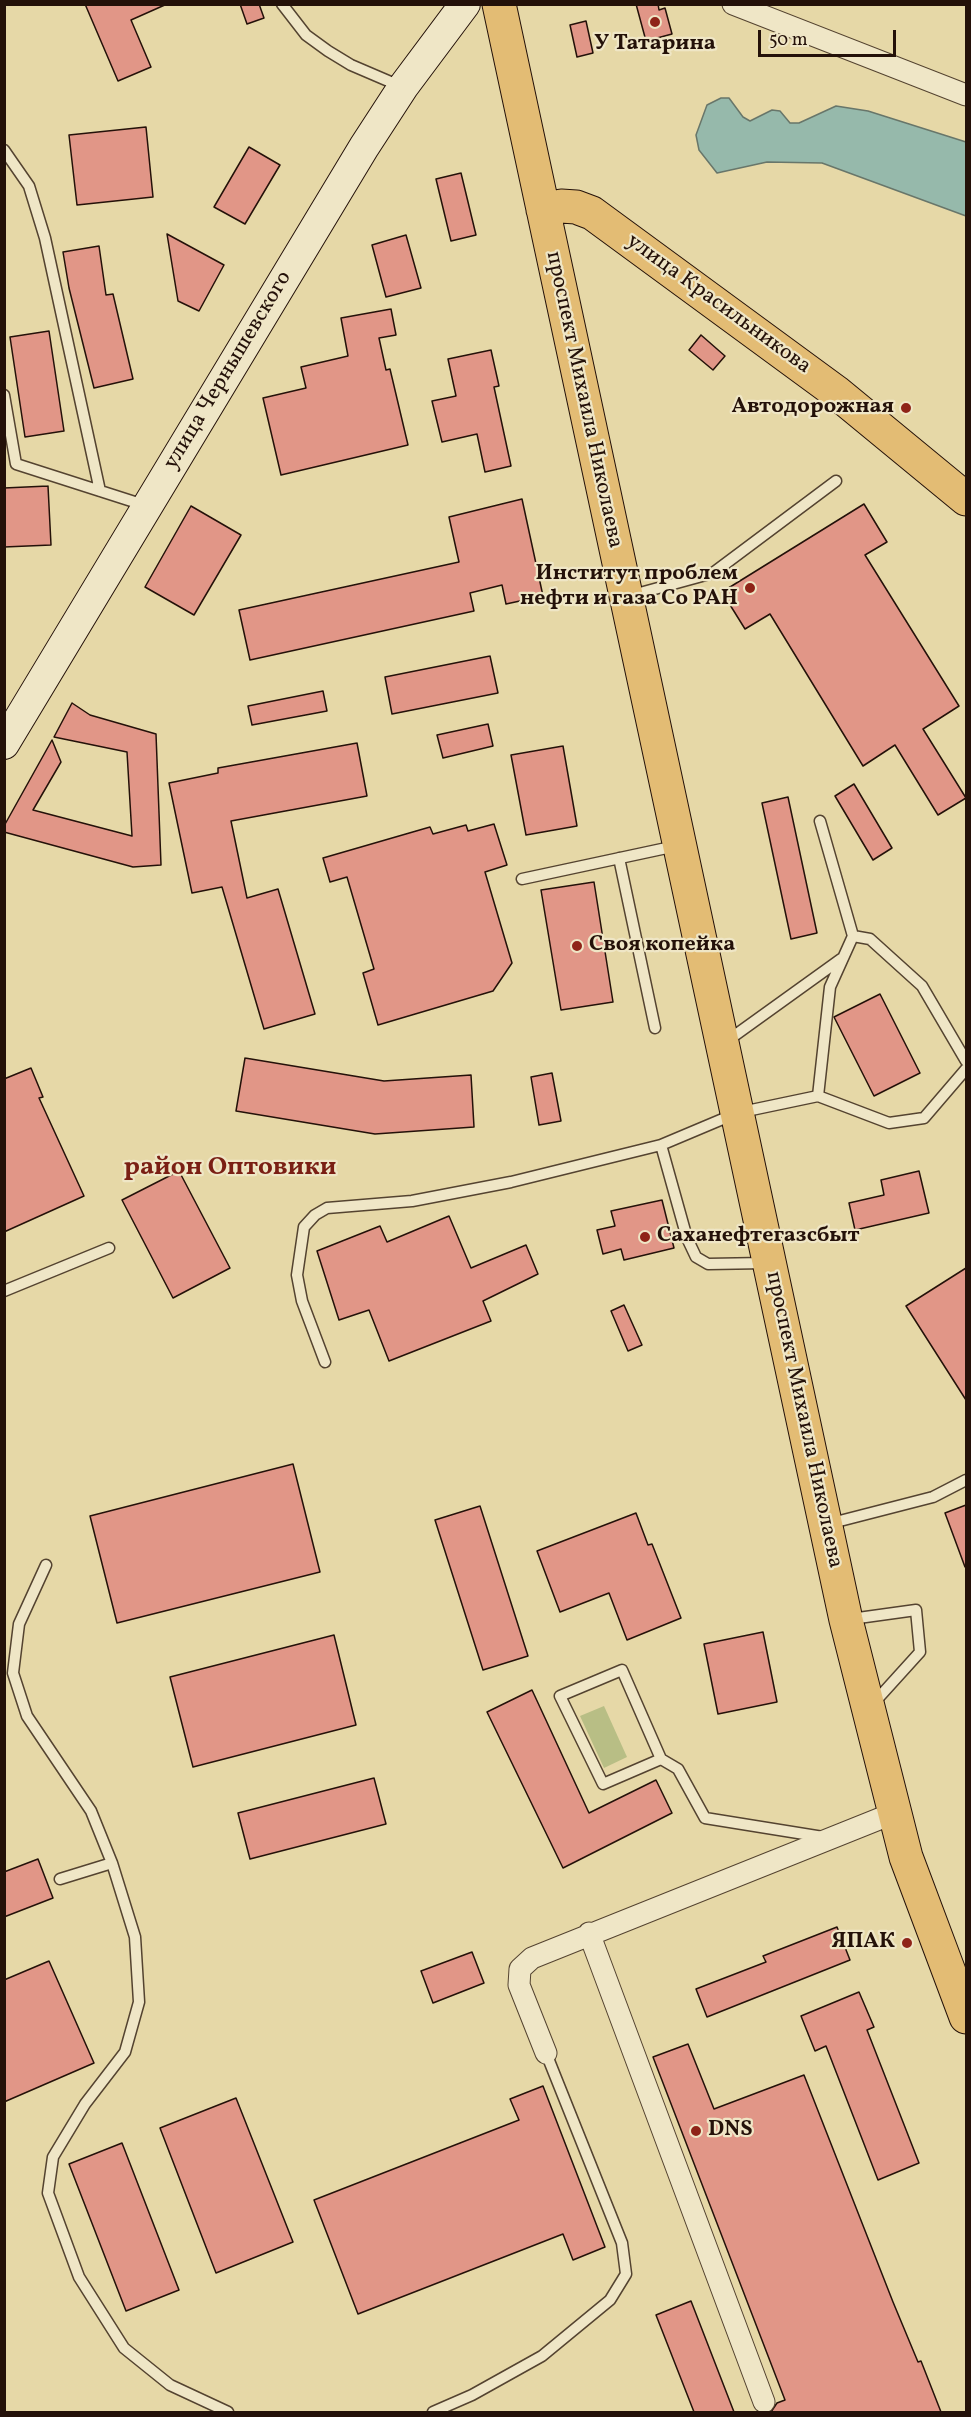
<!DOCTYPE html>
<meta charset="utf-8">
<style>
body{margin:0}
#map{position:relative;width:971px;height:2417px;overflow:hidden;background:#e6d8a7;font-family:Vollkorn,serif}
canvas{display:block}
.frame{position:absolute;inset:0;border:6px solid #241109;pointer-events:none}
.scale{position:absolute;left:758px;top:30px;width:138px;height:27px;box-sizing:border-box;border:3px solid #241109;border-top:0;padding-left:8px;font-size:18px;line-height:21px;white-space:nowrap;color:#241109;-webkit-text-stroke:4px #efe6c6;paint-order:stroke}
</style>
<div id="map">
<canvas width="971" height="2417"></canvas>
<div class="frame"></div>
<div class="scale">50 m</div>
</div>
<script>
const g = document.querySelector('canvas').getContext('2d');
g.lineJoin = 'round';
function fillPath(path, color) { g.fillStyle = color; g.fill(path, 'evenodd'); }
const shape = rows => new Path2D(rows.map(r => 'M' + r).join(''));
function stroke(path, color, width, dash) { g.strokeStyle = color; g.lineWidth = width; g.lineCap = dash ? 'butt' : 'round'; g.setLineDash(dash || []); g.stroke(path); }
function write(font, color, halo, rows, align = 'center') {
  g.font = font + ' Vollkorn,serif'; g.lineWidth = 4.5; g.setLineDash([]); g.textBaseline = 'middle'; g.strokeStyle = halo; g.fillStyle = color; for (const [text, x, y, turn = 0] of rows) {
    g.save(); g.translate(x, y); g.rotate((+turn || 0) * Math.PI / 180); g.textAlign = isNaN(turn) ? turn : align; if (halo) g.strokeText(text, 0, 0); g.fillText(text, 0, 0); g.restore();
  }
}
fillPath(shape([
 [604,1706,627,1757,604,1768,580,1716]
]), '#b8be85');
const water = shape([
 [721,98,729,98,743,117,750,121,772,110,780,111,790,123,799,123,836,106,868,111,966,142,966,216,822,163,767,162,717,173,699,150,696,135,707,105,721,98]
]);
fillPath(water, '#96b9ab');
stroke(water, '#68766a', 1.5);
const building = shape([
 [85,4,167,4,131,20,151,67,118,81,85,4],
 [240,4,259,4,264,18,247,24,240,4],
 [636,4,658,4,659,10,665,8,672,34,646,41,636,4],
 [586,21,593,53,577,57,570,25,586,21],
 [146,127,153,197,77,205,69,135,146,127],
 [249,147,280,165,245,224,214,207,249,147],
 [461,173,476,235,451,241,436,179,461,173],
 [167,234,224,265,199,311,178,301,167,234],
 [406,235,421,288,386,297,372,245,406,235],
 [99,246,106,295,113,294,133,379,94,388,69,288,63,252,99,246],
 [391,309,396,335,379,338,386,370,390,369,408,445,281,475,263,398,306,388,301,367,348,356,341,318,391,309],
 [49,331,64,431,25,437,10,337,49,331],
 [701,335,725,356,713,370,689,350,701,335],
 [491,350,499,386,494,387,511,466,485,472,477,434,442,442,432,401,456,396,448,359,491,350],
 [48,486,51,545,4,547,4,488,48,486],
 [522,499,543,596,506,604,502,585,470,593,474,611,250,660,239,610,459,562,449,517,522,499],
 [864,504,887,542,865,555,959,706,923,729,966,798,938,815,895,745,863,766,770,614,745,629,722,592,864,504],
 [191,506,241,535,194,615,145,587,191,506],
 [490,656,498,693,392,714,385,677,490,656],
 [323,691,327,711,252,725,248,706,323,691],
 [72,703,90,715,156,734,161,865,133,867,4,832,4,826,52,740,61,762,33,810,132,836,127,752,54,737,72,703],
 [488,724,493,746,443,758,437,735,488,724],
 [357,743,367,796,231,821,247,898,278,889,315,1014,264,1029,222,887,192,893,169,783,218,773,218,768,357,743],
 [563,746,577,826,526,835,511,755,563,746],
 [854,784,892,848,873,860,835,796,854,784],
 [788,797,817,933,791,939,762,803,788,797],
 [494,824,507,865,485,872,512,963,493,991,378,1025,363,973,374,969,347,877,330,882,323,858,430,827,433,834,466,825,468,831,494,824],
 [594,882,613,1002,561,1010,541,890,594,882],
 [880,994,920,1073,874,1096,834,1017,880,994],
 [245,1058,384,1081,471,1075,474,1127,375,1134,236,1111,245,1058],
 [31,1068,43,1097,39,1098,84,1196,4,1232,4,1079,31,1068],
 [552,1073,561,1121,539,1125,531,1077,552,1073],
 [179,1171,230,1268,173,1298,122,1200,179,1171],
 [919,1171,929,1213,855,1230,849,1203,884,1195,881,1180,919,1171],
 [662,1200,674,1248,624,1260,621,1249,603,1254,597,1230,615,1226,611,1211,662,1200],
 [449,1216,471,1268,526,1245,538,1274,483,1301,491,1321,389,1361,369,1310,339,1320,317,1251,380,1226,387,1242,449,1216],
 [966,1268,966,1400,906,1306,966,1268],
 [624,1305,642,1345,628,1351,611,1311,624,1305],
 [293,1464,320,1572,117,1623,90,1516,293,1464],
 [966,1505,966,1567,965,1567,945,1513,966,1505],
 [480,1506,528,1656,483,1670,435,1520,480,1506],
 [636,1513,648,1545,652,1544,681,1618,627,1640,609,1593,560,1612,537,1551,636,1513],
 [763,1632,777,1702,718,1714,704,1644,763,1632],
 [334,1635,356,1725,193,1767,170,1677,334,1635],
 [532,1690,589,1813,656,1780,672,1813,563,1868,487,1712,532,1690],
 [374,1778,386,1824,250,1859,238,1813,374,1778],
 [38,1859,53,1898,4,1917,4,1872,38,1859],
 [837,1927,850,1960,707,2017,696,1989,766,1962,763,1956,837,1927],
 [472,1952,484,1983,433,2003,421,1971,472,1952],
 [49,1961,94,2063,4,2102,4,1980,49,1961],
 [859,1992,874,2027,867,2030,919,2163,878,2180,826,2046,815,2051,801,2016,859,1992],
 [688,2044,714,2109,804,2075,893,2302,918,2362,921,2361,941,2412,771,2412,777,2403,785,2400,653,2057,688,2044],
 [543,2086,605,2247,573,2260,563,2234,358,2314,314,2200,519,2120,510,2099,543,2086],
 [236,2098,293,2242,216,2273,160,2128,236,2098],
 [122,2143,179,2290,126,2311,69,2164,122,2143],
 [691,2301,734,2412,694,2412,656,2315,691,2301]
]);
fillPath(building, '#e19687');
stroke(building, '#241109', 1.5);
const service = shape([
 [282,4,306,35,328,51,351,65,400,86],
 [4,150,29,186,45,238,100,491],
 [4,395,16,464,144,505],
 [629,596,713,573,836,481],
 [820,821,853,936],
 [619,858,655,1028],
 [522,879,676,846],
 [727,1041,841,959],
 [818,1096,830,987,853,936,870,939,922,986,966,1061],
 [765,1263,708,1264,696,1257,687,1238,661,1145,737,1113,818,1096,889,1123,924,1118,966,1069],
 [4,1291,109,1248],
 [325,1362,302,1301,297,1275,304,1227,315,1215,327,1208,412,1201,511,1182,661,1145],
 [828,1524,933,1497,966,1480],
 [46,1565,19,1624,13,1673,27,1716,91,1811,112,1863,135,1937,139,2002,125,2052,85,2104,53,2157,48,2193,79,2277,124,2348,170,2385,228,2412],
 [851,1619,916,1610,920,1652,872,1705],
 [661,1759,622,1670,560,1696,603,1784,661,1759,678,1769,705,1818,823,1837],
 [60,1879,112,1863],
 [433,2412,472,2395,542,2356,610,2300,626,2274,622,2243,546,2053]
]);
const minor = shape([
 [733,4,966,95],
 [589,1933,764,2402],
 [546,2053,519,1985,520,1969,532,1958,894,1813]
]);
const secondary = shape([
 [4,744,364,147,403,87,465,4]
]);
const primary = shape([
 [499,4,846,1620,906,1857,966,2017],
 [543,210,561,206,576,207,592,213,836,392,966,499]
]);
stroke(service, '#544330', 13);
stroke(minor, '#544330', 23);
stroke(secondary, '#241109', 32);
stroke(primary, '#241109', 35);
stroke(service, '#efe6c6', 10);
stroke(minor, '#efe6c6', 21);
stroke(secondary, '#efe6c6', 30);
stroke(primary, '#e3bc74', 33);
for (const [x, y, r, color] of [
 [655,22,6,"#8f2418"],
 [906,408,6,"#8f2418"],
 [750,588,6,"#8f2418"],
 [577,946,6,"#8f2418"],
 [645,1237,6,"#8f2418"],
 [907,1943,6,"#8f2418"],
 [696,2131,6,"#8f2418"]
]) { const dot = new Path2D(); dot.arc(x, y, r, 0, 2 * Math.PI); g.fillStyle = color; g.fill(dot); stroke(dot, '#efe6c6', 2); }
write('bold 22px', '#241109', '#efe6c6', [
 ["У Татарина",655,45,"center"],
 ["Автодорожная",894,408],
 ["Институт проблем",738,575],
 ["нефти и газа Со РАН",738,600],
 ["Своя копейка",589,946,"left"],
 ["Саханефтегазсбыт",657,1237,"left"],
 ["ЯПАК",895,1943],
 ["DNS",708,2131,"left"]
], 'right');
write('22px', '#241109', '#efe6c6', [
 ["улица Красильникова",718,305,36],
 ["улица Чернышевского",229,371,-59],
 ["проспект Михаила Николаева",583,400,78],
 ["проспект Михаила Николаева",803,1420,78]
]);
write('bold 26px', '#7a1f14', '#efe6c6', [
 ["район Оптовики",230,1169]
]);
</script>
